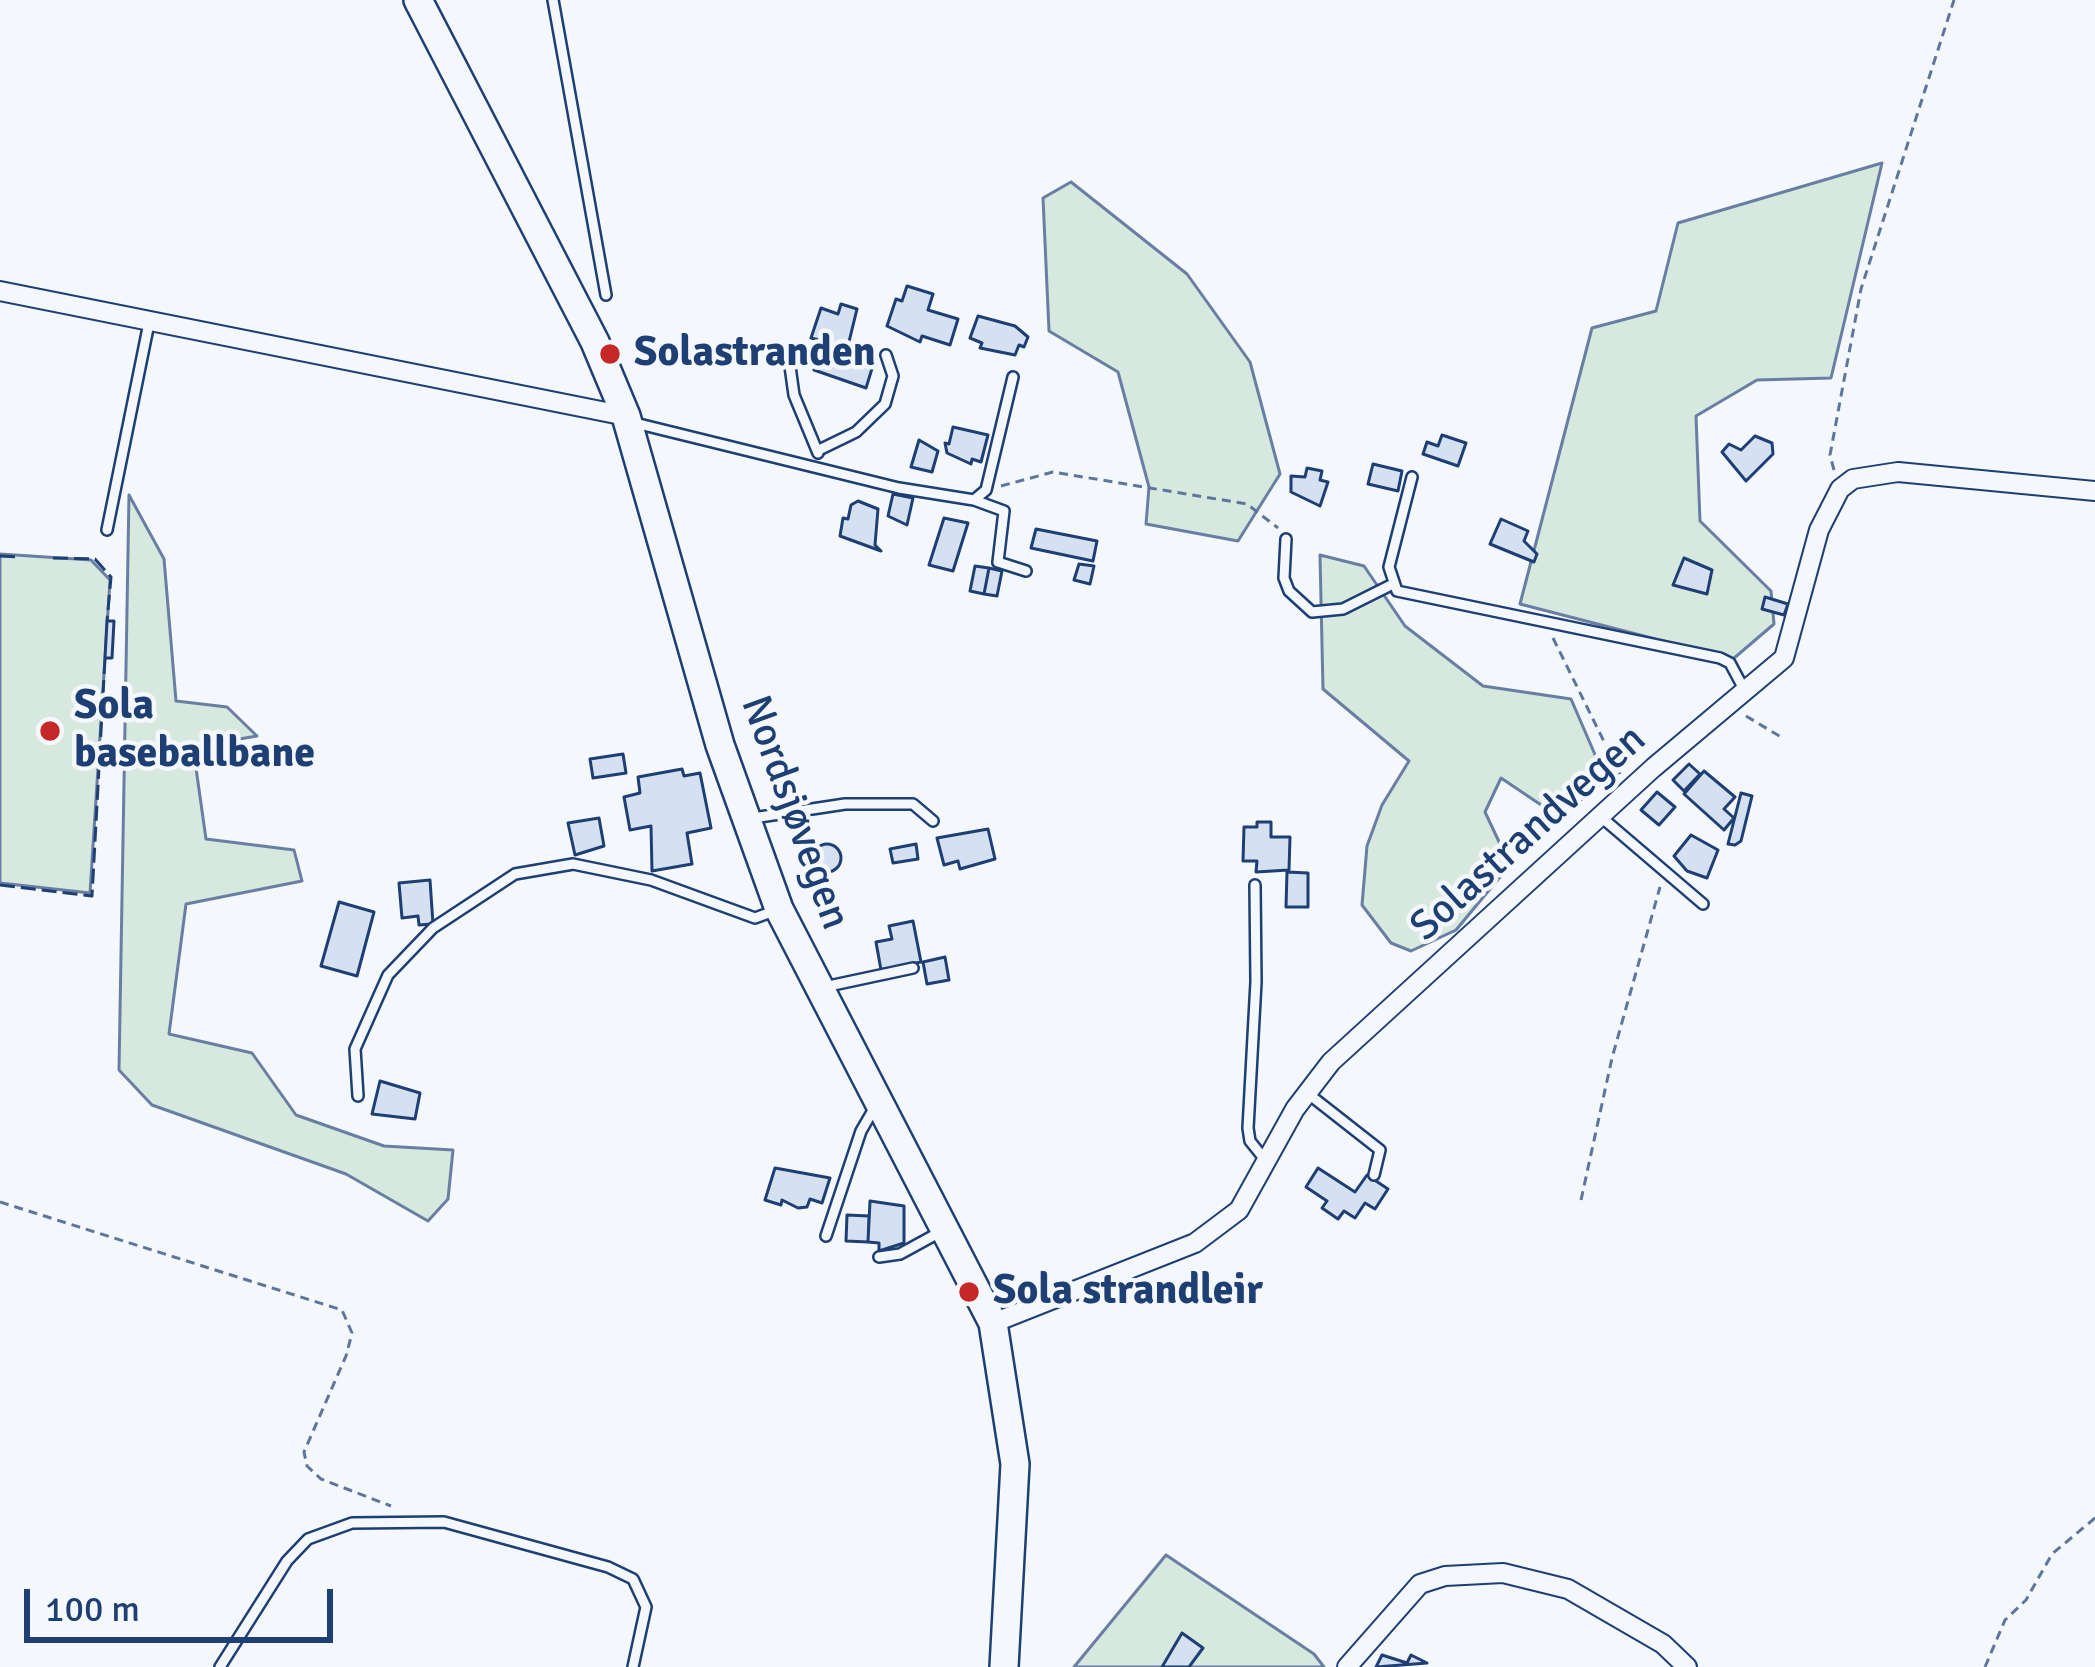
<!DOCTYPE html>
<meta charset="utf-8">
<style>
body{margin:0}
#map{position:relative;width:2095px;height:1667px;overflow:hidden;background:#f4f7fb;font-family:Signika,sans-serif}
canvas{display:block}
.scale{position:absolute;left:24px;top:1589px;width:309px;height:54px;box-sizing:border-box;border:6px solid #1d3f73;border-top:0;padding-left:15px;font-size:36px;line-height:42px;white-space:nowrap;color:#1d3f73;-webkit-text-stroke:9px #f4f7fb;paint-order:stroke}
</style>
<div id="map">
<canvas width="2095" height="1667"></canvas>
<div class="scale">100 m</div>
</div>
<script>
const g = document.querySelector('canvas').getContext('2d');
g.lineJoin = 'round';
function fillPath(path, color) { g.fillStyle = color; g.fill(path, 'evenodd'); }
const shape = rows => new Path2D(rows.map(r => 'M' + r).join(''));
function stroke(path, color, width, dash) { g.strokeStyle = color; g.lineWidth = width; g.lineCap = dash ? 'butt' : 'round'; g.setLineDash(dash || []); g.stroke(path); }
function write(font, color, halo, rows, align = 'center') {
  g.font = font + ' Signika,sans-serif'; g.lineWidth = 9; g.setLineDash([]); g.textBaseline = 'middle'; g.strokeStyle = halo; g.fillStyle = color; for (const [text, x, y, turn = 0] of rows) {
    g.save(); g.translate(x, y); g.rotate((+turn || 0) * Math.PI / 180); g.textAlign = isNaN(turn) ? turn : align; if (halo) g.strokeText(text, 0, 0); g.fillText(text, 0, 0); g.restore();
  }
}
const green = shape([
 [1882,163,1831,378,1757,380,1696,416,1700,521,1771,591,1774,624,1733,659,1520,604,1592,328,1656,311,1678,223,1882,163],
 [1071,182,1187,274,1250,362,1280,474,1238,541,1146,524,1149,487,1118,372,1049,331,1043,198,1071,182],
 [129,495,164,559,176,701,227,707,257,736,193,747,206,839,294,850,302,881,186,904,169,1034,252,1053,296,1115,384,1146,453,1150,448,1199,428,1221,346,1174,152,1105,119,1070,129,495],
 [0,554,91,560,110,580,90,893,0,883,0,554],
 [1320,555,1364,566,1405,626,1483,686,1571,699,1606,780,1559,817,1501,778,1485,812,1510,865,1456,930,1411,951,1391,943,1362,905,1367,846,1382,805,1409,761,1323,689,1320,555],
 [1166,1555,1314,1654,1324,1667,1074,1667,1166,1555]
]);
fillPath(green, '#d7e8df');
stroke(green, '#687fa3', 3);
const building = shape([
 [907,286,933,294,928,310,958,319,950,345,922,336,920,342,887,326,896,299,902,301,907,286],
 [841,304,857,309,846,354,874,362,866,388,814,370,823,341,811,338,821,308,838,314,841,304],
 [978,316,1015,326,1028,337,1024,347,1019,345,1015,355,980,348,982,343,970,338,978,316],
 [953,427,988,435,981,462,972,459,971,464,947,453,945,443,949,444,953,427],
 [1442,435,1466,443,1458,466,1423,454,1427,442,1438,446,1442,435],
 [1755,436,1772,443,1773,454,1746,481,1722,452,1729,444,1741,450,1755,436],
 [919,440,938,451,932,472,911,467,919,440],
 [1373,464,1402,471,1398,491,1368,484,1373,464],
 [1307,468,1322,471,1320,480,1328,482,1320,506,1291,492,1291,476,1305,477,1307,468],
 [893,494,913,498,907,525,888,516,893,494],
 [858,501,878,509,875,545,881,551,840,536,843,518,848,519,851,505,858,501],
 [944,518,968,523,953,571,929,565,944,518],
 [1501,519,1528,531,1524,541,1537,554,1534,562,1490,544,1501,519],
 [1036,529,1097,541,1093,561,1031,548,1036,529],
 [1684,558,1712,570,1707,594,1673,585,1684,558],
 [1079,564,1094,566,1090,584,1074,580,1079,564],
 [975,566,989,568,984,594,970,591,975,566],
 [989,568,1002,571,997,596,984,594,989,568],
 [1765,597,1788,604,1784,615,1762,609,1765,597],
 [107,621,114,621,112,658,105,658,107,621],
 [623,754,626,773,593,778,590,759,623,754],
 [1689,764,1700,774,1684,791,1673,780,1689,764],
 [682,769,684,776,700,773,711,828,687,833,692,864,652,871,651,826,630,830,624,797,640,793,638,777,682,769],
 [1704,771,1735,797,1724,809,1734,818,1724,830,1684,794,1704,771],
 [1657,792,1675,807,1659,825,1641,810,1657,792],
 [1741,793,1752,796,1741,841,1735,845,1728,844,1741,793],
 [599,818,604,846,575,855,568,823,599,818],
 [1257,822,1271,822,1271,837,1290,837,1289,870,1256,872,1257,861,1243,861,1244,827,1257,827,1257,822],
 [988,829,995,859,960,869,958,861,944,865,937,838,988,829],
 [1691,835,1718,850,1707,878,1687,871,1674,856,1691,835],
 '813 858a14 14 0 1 1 28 0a14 14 0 1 1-28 0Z',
 [916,844,918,859,893,863,890,849,916,844],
 [1287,872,1308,873,1308,907,1286,907,1287,872],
 [430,880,433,924,419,925,418,916,402,918,399,883,430,880],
 [339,902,374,912,357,976,321,966,339,902],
 [913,921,921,962,881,970,876,942,892,939,889,926,913,921],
 [945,957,949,980,927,984,923,962,945,957],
 [380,1081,420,1093,415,1119,372,1114,380,1081],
 [775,1168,830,1178,822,1203,810,1199,807,1207,798,1208,782,1200,781,1205,765,1200,775,1168],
 [1318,1168,1355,1192,1367,1175,1388,1189,1375,1209,1365,1203,1355,1218,1344,1211,1338,1219,1322,1208,1327,1201,1306,1187,1318,1168],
 [870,1201,904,1206,904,1243,879,1251,879,1243,868,1242,870,1201],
 [847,1215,869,1216,868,1242,846,1241,847,1215],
 [1182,1633,1203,1648,1189,1667,1162,1667,1182,1633],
 [1382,1655,1407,1663,1411,1655,1427,1663,1376,1667,1382,1655]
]);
fillPath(building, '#d5e0f0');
stroke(building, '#1d3f73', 3);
const lane = shape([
 [553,0,606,295],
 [788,352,794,395,818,453],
 [635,423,899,488,974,500,986,490,1013,377],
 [819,450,856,432,885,404,893,376,886,355],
 [1412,477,1389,567,1397,591,1720,658,1730,663,1745,691],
 [974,500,1004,511,998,562,1026,571],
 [107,530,149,323],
 [1286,539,1284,578,1289,591,1312,612,1343,609,1391,585],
 [1600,816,1703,904],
 [753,818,845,804,913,804,933,821],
 [1255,885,1256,982,1248,1128,1250,1141,1266,1161],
 [824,987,913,968],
 [1306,1092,1380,1150,1374,1175],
 [358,1096,355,1049,388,975,433,928,515,874,573,864,651,880,755,918,774,911],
 [826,1236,861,1131,875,1107],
 [879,1257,900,1254,942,1231],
 [220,1667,287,1561,308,1539,352,1523,444,1522,608,1567,633,1579,646,1607,633,1667]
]);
const street = shape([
 [0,291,626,416],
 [993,1323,1195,1243,1239,1210,1295,1109,1331,1062,1653,768,1784,658,1819,530,1840,489,1853,479,1898,472,2095,491],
 [1347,1667,1420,1584,1445,1576,1503,1573,1568,1589,1663,1644,1687,1667]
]);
const secondary = shape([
 [418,0,595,342,626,416,720,745,779,909,993,1323,1015,1464,1004,1667]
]);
stroke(lane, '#1d3f73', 14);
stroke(street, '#1d3f73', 22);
stroke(secondary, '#1d3f73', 32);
stroke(shape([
 [1834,470,1830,455,1861,289,1954,0],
 [1001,486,1053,472,1247,504,1278,528],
 [1553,638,1620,774],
 [1746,716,1781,737],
 [1581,1200,1612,1058,1660,887],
 [0,1202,342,1310,352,1333,346,1356,304,1452,307,1466,321,1479,391,1506],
 [1985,1667,2005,1620,2026,1600,2052,1554,2095,1518]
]), '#5e769c', 3, [9, 6]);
stroke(lane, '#f4f7fb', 9);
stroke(street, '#f4f7fb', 18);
stroke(secondary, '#f4f7fb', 27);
stroke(shape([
 [0,556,21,557],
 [53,558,95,559,111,577,107,621],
 [0,885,92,896,105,658]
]), '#1d3f73', 3, [15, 6]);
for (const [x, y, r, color] of [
 [610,354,12,"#c62828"],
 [50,731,12,"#c62828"],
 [969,1292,12,"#c62828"]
]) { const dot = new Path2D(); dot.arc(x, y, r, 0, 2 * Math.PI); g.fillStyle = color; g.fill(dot); stroke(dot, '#f4f7fb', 4.5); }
write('bold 42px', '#1d3f73', '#f4f7fb', [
 ["Solastranden",634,354],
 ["Sola",74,707],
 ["baseballbane",74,755],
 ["Sola strandleir",993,1292]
], 'left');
write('42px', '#1d3f73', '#f4f7fb', [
 ["Nordsjøvegen",794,813,70],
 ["Solastrandvegen",1529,834,-42]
]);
</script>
